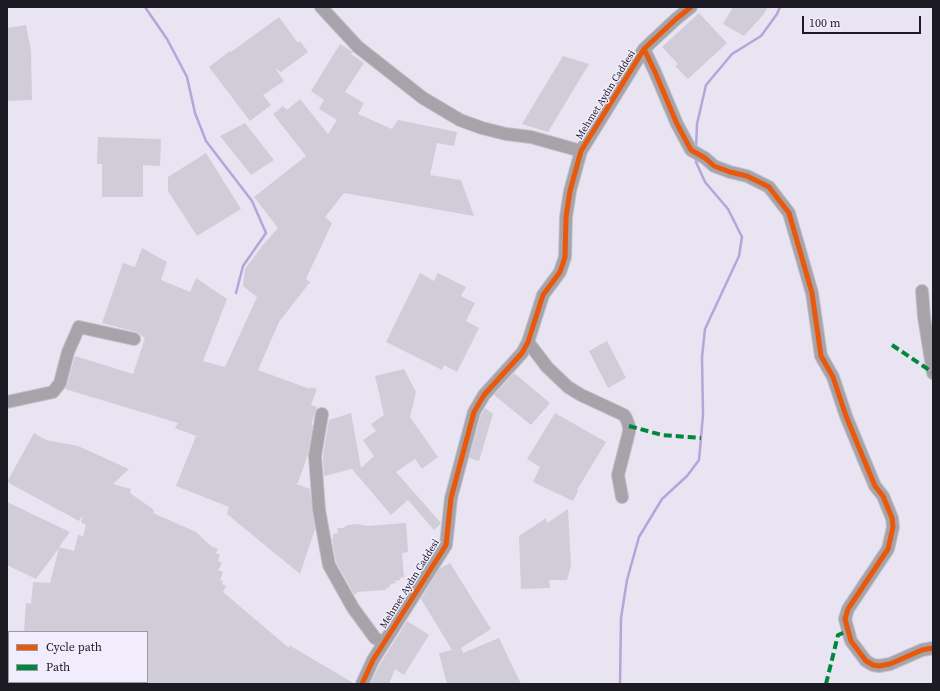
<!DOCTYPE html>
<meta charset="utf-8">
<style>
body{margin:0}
#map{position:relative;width:940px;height:691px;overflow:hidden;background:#e8e4f1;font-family:"Source Serif 4",serif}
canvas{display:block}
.frame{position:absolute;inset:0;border:8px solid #1c1a22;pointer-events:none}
.legend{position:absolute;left:8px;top:631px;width:140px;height:52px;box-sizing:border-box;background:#f2edfd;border:1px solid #9c99a5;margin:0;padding:5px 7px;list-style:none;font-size:12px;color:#1c1a22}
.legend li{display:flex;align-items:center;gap:8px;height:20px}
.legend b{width:20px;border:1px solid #9c99a5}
.scale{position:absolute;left:802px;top:16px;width:119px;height:18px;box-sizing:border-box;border:2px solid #1c1a22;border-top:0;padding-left:5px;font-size:12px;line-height:14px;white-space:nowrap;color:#1c1a22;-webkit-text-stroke:3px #f2edfd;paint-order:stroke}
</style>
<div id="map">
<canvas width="940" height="691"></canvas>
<div class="frame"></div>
<ul class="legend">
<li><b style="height:5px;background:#e8590c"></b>Cycle path</li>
<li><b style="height:5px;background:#00873e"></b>Path</li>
</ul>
<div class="scale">100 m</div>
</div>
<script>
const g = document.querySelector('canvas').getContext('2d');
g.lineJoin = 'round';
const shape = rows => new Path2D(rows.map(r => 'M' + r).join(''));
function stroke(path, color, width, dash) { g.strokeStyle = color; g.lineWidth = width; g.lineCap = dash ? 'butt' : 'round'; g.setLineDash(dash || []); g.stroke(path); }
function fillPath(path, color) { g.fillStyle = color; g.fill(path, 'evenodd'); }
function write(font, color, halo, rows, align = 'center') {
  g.font = font + ' "Source Serif 4",serif'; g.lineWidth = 3; g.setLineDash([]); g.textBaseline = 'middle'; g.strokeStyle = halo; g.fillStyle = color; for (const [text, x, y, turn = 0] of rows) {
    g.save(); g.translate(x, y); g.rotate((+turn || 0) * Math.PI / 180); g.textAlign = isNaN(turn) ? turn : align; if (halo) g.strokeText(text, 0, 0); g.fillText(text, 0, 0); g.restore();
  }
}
stroke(shape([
 [145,7,167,39,187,77,195,113,206,141,252,201,266,233,243,266,236,293],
 [696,149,697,124,706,85,732,54,761,36,777,14,780,7],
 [620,684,621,618,627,580,639,537,662,499,687,476,699,460,703,415,702,357,705,329,739,256,742,237,728,209,705,182,696,162,696,158]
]), '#b7a4da', 2.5);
fillPath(shape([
 [733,7,768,7,763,15,744,36,723,24],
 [699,13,727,43,688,79,675,66,678,64,662,47],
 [279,17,298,43,300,41,308,52,281,72,275,68,284,81,263,95,271,105,250,121,209,67,230,51,231,52],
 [26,25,31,51,32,100,7,101,7,28],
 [340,44,353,52,351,54,364,63,345,92,364,103,358,114,392,129,398,120,457,132,454,146,437,143,430,175,461,180,474,216,344,193,325,217,332,223,306,279,310,282,279,322,258,370,310,389,310,387,317,389,311,405,317,407,311,425,313,425,308,454,298,483,296,484,310,489,312,511,315,529,300,574,227,514,229,507,176,486,196,436,175,428,178,423,65,389,67,385,75,356,133,374,145,338,136,332,102,323,123,263,135,267,142,248,167,262,161,280,190,292,196,278,227,299,203,361,225,367,257,297,243,286,245,269,262,246,278,228,254,197,306,156,273,114,283,106,287,110,300,99,328,134,337,120,319,109,324,100,311,91],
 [563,56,589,64,548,132,522,124],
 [245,123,274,160,251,175,220,136],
 [98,137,161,139,160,166,143,165,143,197,102,197,102,164,97,164],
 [206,153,241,209,197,236,168,191,168,177],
 [420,273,434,281,438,273,466,287,461,296,475,303,466,321,479,328,457,372,444,365,442,370,386,342],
 [607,341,626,378,608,388,589,351],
 [404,369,416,392,410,417,438,457,422,469,415,459,396,472,441,523,434,530,408,500,391,515,352,469,324,476,323,456,329,420,351,413,361,468,374,456,363,440,376,431,371,424,384,415,375,376],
 [514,373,550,403,531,425,494,395],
 [485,408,493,414,479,461,469,458,481,415],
 [555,413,606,442,577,490,578,491,573,501,533,482,540,467,527,459],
 [34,433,46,440,78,446,129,469,113,484,131,489,130,493,154,510,153,513,196,532,211,546,218,549,216,553,220,555,218,561,222,563,218,570,223,572,220,580,223,581,222,584,226,586,223,592,289,648,289,645,355,684,147,684,147,632,24,632,26,603,31,604,33,582,50,583,59,548,36,579,7,565,7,502,70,532,59,547,74,551,78,535,83,536,86,525,81,522,83,515,79,521,7,482],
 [568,509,571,566,567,580,549,580,550,588,521,589,519,536,546,518,547,523],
 [406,523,408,552,402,553,404,577,400,578,400,580,395,581,396,583,390,584,390,587,386,588,386,590,357,592,357,594,354,594,336,562,332,538,333,538,333,534,338,533,337,528,343,528,348,525,358,524,366,526],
 [450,563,491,629,461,648,463,653,499,638,521,684,447,684,439,653,452,650,421,599,439,569],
 [407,621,429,635,404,675,395,669,389,684,370,684,380,664]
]), '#d0cdd8');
const minor = shape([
 [321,7,358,47,423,98,460,120,482,128,506,134,531,137,581,151],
 [644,49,655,72,677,124,691,150,705,158,714,166,730,172,747,176,769,187,789,213,812,293,821,356,833,377,846,416,862,455,875,486,883,496,892,518,893,527,888,549,848,609,845,619,851,641,866,661,873,665,879,666,890,664,922,650,933,648],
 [922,291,924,317,933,373],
 [528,342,547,367,568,387,581,395,624,415,626,418,629,426,629,432,618,475,622,497],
 [7,402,53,392,60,383,68,352,79,327,134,339],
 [322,414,315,456,319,510,329,565,353,608,375,638,384,643],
 [362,684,373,660,446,545,451,498,474,412,484,395,522,353,528,342,543,295,560,272,565,257,566,217,570,191,581,151,644,49,676,19,691,7]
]);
stroke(minor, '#c4c0cb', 14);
stroke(minor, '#a6a3aa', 12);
stroke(shape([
 [892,345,932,372],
 [629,426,662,435,701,438],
 [826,684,838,635,848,631]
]), '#00873e', 4, [8, 4]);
stroke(shape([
 [644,49,655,72,677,124,691,150,705,158,714,166,730,172,747,176,769,187,789,213,812,293,821,356,833,377,846,416,862,455,875,486,883,496,892,518,893,527,888,549,848,609,845,619,851,641,866,661,873,665,879,666,890,664,922,650,933,648],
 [362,684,373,660,446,545,451,498,474,412,484,395,522,353,528,342,543,295,560,272,565,257,566,217,570,191,581,151,644,49,676,19,691,7]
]), '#e8590c', 5);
write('10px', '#1c1a22', '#f2edfd', [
 ["Mehmet Aydın Caddesi",606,95,-58],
 ["Mehmet Aydın Caddesi",410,584,-58]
]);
</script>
